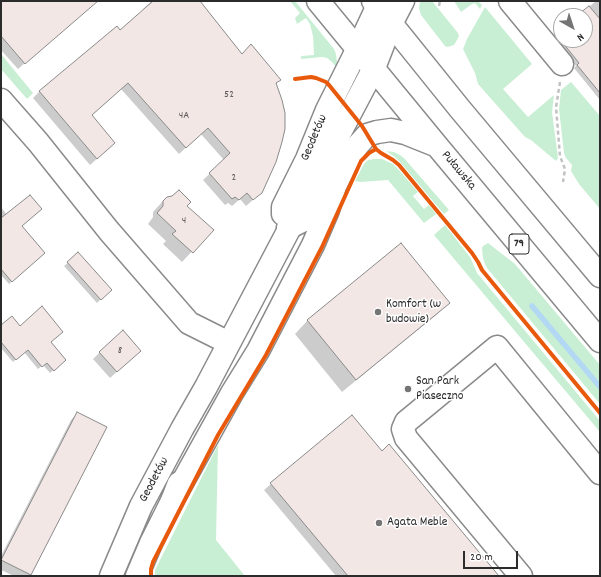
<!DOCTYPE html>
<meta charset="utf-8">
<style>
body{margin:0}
#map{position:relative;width:601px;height:577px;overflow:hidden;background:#fff;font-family:Dekko,sans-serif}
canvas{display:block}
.frame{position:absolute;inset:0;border:2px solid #2b2b2b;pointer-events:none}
.north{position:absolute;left:553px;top:8px;width:40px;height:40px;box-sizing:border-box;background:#fff;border:1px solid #aaa;border-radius:50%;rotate:141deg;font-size:11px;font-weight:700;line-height:16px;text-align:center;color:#2b2b2b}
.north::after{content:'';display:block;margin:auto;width:14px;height:18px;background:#757575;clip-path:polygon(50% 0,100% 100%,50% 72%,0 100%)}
.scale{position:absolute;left:463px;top:551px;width:55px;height:18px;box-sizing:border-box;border:2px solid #2b2b2b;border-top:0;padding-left:5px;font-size:12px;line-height:14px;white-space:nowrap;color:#2b2b2b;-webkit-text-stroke:3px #fff;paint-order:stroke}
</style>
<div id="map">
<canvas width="601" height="577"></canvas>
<div class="frame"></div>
<div class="north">N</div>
<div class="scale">20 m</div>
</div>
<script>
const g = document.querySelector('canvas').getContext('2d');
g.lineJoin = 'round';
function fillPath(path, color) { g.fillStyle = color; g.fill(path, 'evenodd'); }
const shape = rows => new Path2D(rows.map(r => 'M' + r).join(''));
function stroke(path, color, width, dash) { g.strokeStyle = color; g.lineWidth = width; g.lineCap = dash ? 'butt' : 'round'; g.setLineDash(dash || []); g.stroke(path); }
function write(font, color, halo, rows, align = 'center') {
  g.font = font + ' Dekko,sans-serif'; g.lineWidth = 3; g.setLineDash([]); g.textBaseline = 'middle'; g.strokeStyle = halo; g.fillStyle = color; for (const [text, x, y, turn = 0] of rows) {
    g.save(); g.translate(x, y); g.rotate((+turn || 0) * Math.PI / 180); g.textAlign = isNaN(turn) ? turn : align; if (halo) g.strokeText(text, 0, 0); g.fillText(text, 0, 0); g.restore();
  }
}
fillPath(shape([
 [290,1,295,1,334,49,336,54,337,62,336,67,332,62,327,58,322,57,301,59,301,56,314,55,313,36,310,24,306,18,297,24,295,18,300,13],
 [420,1,432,1,458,33,459,36,457,40,454,45,448,47,445,46,421,15,419,8],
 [454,1,478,1,482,5,480,9,475,3,472,4,461,12],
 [485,7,532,64,503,89,528,117,554,95,552,112,558,158,556,161,531,140,525,137,478,84,475,73,463,49,467,39],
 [1,54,33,93,27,99,1,69],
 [571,82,600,116,600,209,579,184,571,171,572,165,566,158,564,153,559,109,561,90],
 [386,151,394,152,400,155,404,158,449,210,444,214,400,162,395,157],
 [374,159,382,159,393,164,398,169,418,192,413,196,424,209,429,205,436,214,424,223,388,180,360,182,355,181,364,164,368,160],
 [445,225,470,257,477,273,600,421,600,432,434,235],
 [488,243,515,264,600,365,600,404,487,268,485,264,483,258,482,248,483,246],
 [218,445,216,540,245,576,155,576,155,571,157,566]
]), '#c8efd3');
fillPath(shape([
 [1,1,97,1,18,69,1,50],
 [152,1,198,1,242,55,279,80,276,84,254,199,246,206,240,199,232,206,228,203,225,205,203,180,224,160,201,134,179,154,121,89,91,116,107,150,90,165,33,98,39,92,117,27,120,31,144,10,143,9],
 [596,1,600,1,600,17,589,27,600,40,600,100,574,68,576,66,553,37,561,29,561,40,585,40,585,16,578,16],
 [163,201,212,230,182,262,163,244,166,241,148,224,153,217,153,212],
 [1,207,7,215,20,226,41,256,9,284,1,275],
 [401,245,448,303,435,316,342,392,295,334,307,321],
 [78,254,110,290,97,303,64,266],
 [1,327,19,327,50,342,62,363,50,373,43,365,38,369,24,352,13,362,1,348],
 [100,352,133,357,110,378,93,359],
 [77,413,30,574,28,576,14,576,1,570,1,556,71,420],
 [381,452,498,576,336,576,264,490,271,484]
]), '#0003');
stroke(shape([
 [532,306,600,387]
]), '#b2d8f4', 5.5);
const building = shape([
 [1,1,98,1,25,64,1,36,1,1],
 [153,1,200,1,242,54,251,44,281,80,276,83,282,100,285,113,285,129,282,142,276,162,262,193,253,200,247,193,239,200,235,197,232,199,209,173,230,153,208,128,186,148,128,83,92,115,115,143,97,159,39,91,117,26,120,30,153,1],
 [589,6,600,19,600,93,577,65,579,63,555,33,561,28,561,40,585,40,585,16,576,16,589,6],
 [179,190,191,202,187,206,214,230,193,253,172,234,176,231,157,213,163,206,163,201,167,197,172,196,179,190],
 [30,195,42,209,22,226,45,253,12,282,1,269,1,218,30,195],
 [401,243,450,303,356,380,307,320,401,243],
 [78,252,112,290,101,300,67,262,78,252],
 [42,306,63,332,51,342,66,360,54,371,47,363,42,367,28,350,16,360,1,342,1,325,12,316,20,326,42,306],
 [123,330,141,351,117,372,99,352,123,330],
 [77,412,107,427,31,575,1,560,77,412],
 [352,415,382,451,389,444,499,576,348,576,270,483,352,415]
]);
fillPath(building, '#f2e7e5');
stroke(building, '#8a8a8a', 1);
const minor = shape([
 [510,1,562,64],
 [1,100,38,142,109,231,189,323,229,343],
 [283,214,283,207,307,159,327,110,358,48,380,1],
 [111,576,141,506,182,429,206,387,374,68,391,24,403,1],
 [137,576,151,543,172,501,179,483],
 [521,576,406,438,403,429,406,422,497,347,600,473]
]);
const major = shape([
 [318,1,438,147,600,341],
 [373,1,460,109,600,276],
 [288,228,312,216,319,208,335,186,350,156,358,145,367,135,377,132,391,130,405,133,435,145],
 [172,501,232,393,258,351,313,245,328,210,335,186]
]);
stroke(minor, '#8a8a8a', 25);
stroke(major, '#8a8a8a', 25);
stroke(shape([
 [439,6,440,1],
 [560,82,556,107,560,156,565,169,563,182]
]), '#c2c2c2', 2.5, [4, 3]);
stroke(minor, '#fff', 22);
stroke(major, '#fff', 22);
stroke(shape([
 [295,79,311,77,316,78,326,82,329,85,362,126,376,149,381,153,393,160,399,165,472,253,478,262,482,270,600,413],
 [151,576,151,569,153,562,218,435,266,355,322,247,361,161,369,153,376,149]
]), '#e8590c', 4);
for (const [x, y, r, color] of [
 [378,312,4,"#757575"],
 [408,389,4,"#757575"],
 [379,523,4,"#757575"]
]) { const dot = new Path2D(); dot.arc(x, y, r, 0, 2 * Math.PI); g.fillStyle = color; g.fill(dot); stroke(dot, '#fff', 1.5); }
write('11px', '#5d5a5a', null, [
 ["52",229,95],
 ["4A",184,116],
 ["2",234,178],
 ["4",184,221],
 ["8",120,351]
]);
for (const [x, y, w] of [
 [519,244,20]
]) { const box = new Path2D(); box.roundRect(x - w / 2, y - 10, w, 20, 3); g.fillStyle = '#fff'; g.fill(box); stroke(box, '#2b2b2b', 1); }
write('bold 12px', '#2b2b2b', null, [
 ["79",519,244]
]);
write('13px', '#2b2b2b', '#fff', [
 ["Geodetów",315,138,-67],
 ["Puławska",458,171,50],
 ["Geodetów",155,480,-62]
]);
write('13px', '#2b2b2b', '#fff', [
 ["Komfort (w",386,305],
 ["budowie)",386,320],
 ["San Park",416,382],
 ["Piaseczno",416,397],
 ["Agata Meble",387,523]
], 'left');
</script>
